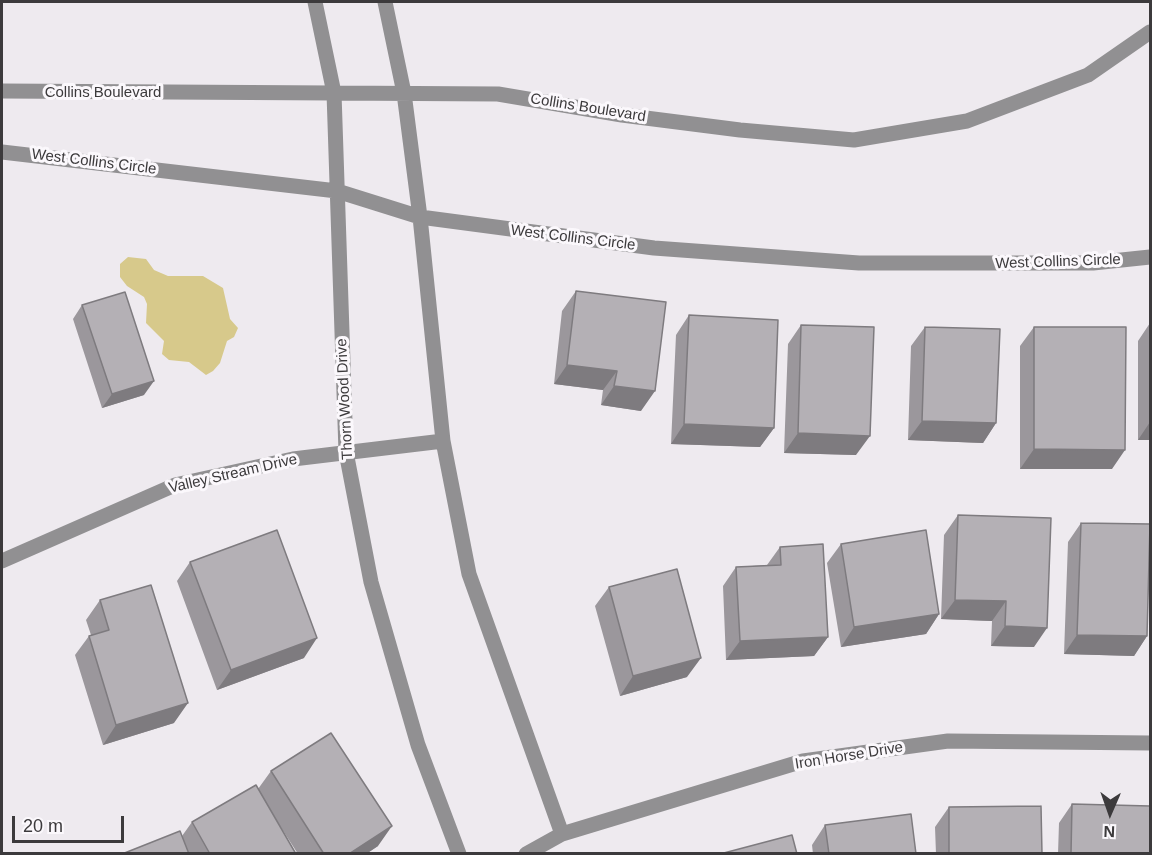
<!DOCTYPE html>
<style>
body{margin:0}
#map{position:relative;width:1152px;height:855px;overflow:hidden;background:#eeeaef;font-family:Arial,sans-serif}
canvas{display:block}
.frame{position:absolute;inset:0;border:3px solid #3c3a3c;pointer-events:none}
.north{position:absolute;left:1080px;top:783px;width:60px;height:60px;-webkit-text-stroke:4px #fbf8fc;paint-order:stroke;rotate:182deg;font-size:16px;font-weight:700;line-height:24px;text-align:center;color:#3c3a3c}
.north::after{content:'';display:block;margin:auto;width:21px;height:27px;background:#3c3a3c;clip-path:polygon(50% 0,100% 100%,50% 72%,0 100%)}
.scale{position:absolute;left:12px;top:816px;width:112px;height:27px;box-sizing:border-box;border:3px solid #3c3a3c;border-top:0;padding-left:8px;font-size:18px;line-height:21px;white-space:nowrap;color:#3c3a3c;-webkit-text-stroke:4px #fbf8fc;paint-order:stroke}
</style>
<div id="map">
<canvas width="1152" height="855"></canvas>
<div class="frame"></div>
<div class="north">N</div>
<div class="scale">20 m</div>
</div>
<script>
const g = document.querySelector('canvas').getContext('2d');
g.lineJoin = 'round';
function fillPath(path, color) { g.fillStyle = color; g.fill(path, 'evenodd'); }
const shape = rows => new Path2D(rows.map(r => 'M' + r).join(''));
function stroke(path, color, width, dash) { g.strokeStyle = color; g.lineWidth = width; g.lineCap = dash ? 'butt' : 'round'; g.setLineDash(dash || []); g.stroke(path); }
function write(font, color, halo, rows, align = 'center') {
  g.font = font + ' Arial,sans-serif'; g.lineWidth = 6; g.setLineDash([]); g.textBaseline = 'middle'; g.strokeStyle = halo; g.fillStyle = color; for (const [text, x, y, turn = 0] of rows) {
    g.save(); g.translate(x, y); g.rotate((+turn || 0) * Math.PI / 180); g.textAlign = isNaN(turn) ? turn : align; if (halo) g.strokeText(text, 0, 0); g.fillText(text, 0, 0); g.restore();
  }
}
fillPath(shape([
 [128,257,146,259,154,270,168,276,203,276,223,288,230,319,238,328,234,337,227,341,220,363,213,371,206,375,189,362,169,360,162,354,164,341,146,323,147,304,144,297,127,286,120,277,120,264]
]), '#d7c98b');
stroke(shape([
 [315,2,334,93,346,452,371,582,418,745,459,854],
 [385,2,404,93,420,217,443,441,469,574,562,834],
 [2,91,498,94,622,115,740,130,854,140,967,121,1088,75,1150,32],
 [2,152,337,191,420,217,654,248,859,263,1093,263,1150,257],
 [2,561,175,485,293,459,443,441],
 [526,854,562,834,803,761,948,741,1150,743]
]), '#919092', 15);
fillPath(shape([
 [576,291,641,411,601,405,603,390,554,384,562,311],
 [82,305,144,395,102,408,73,319],
 [689,315,774,428,760,447,671,444,676,335],
 [1150,323,1150,440,1138,440,1138,341],
 [801,325,856,455,784,453,788,344],
 [925,327,996,423,983,443,908,440,911,346],
 [1034,327,1112,469,1020,469,1020,346],
 [958,515,1034,647,991,646,992,621,941,619,944,535],
 [1081,523,1147,636,1134,656,1064,654,1068,542],
 [841,544,939,614,926,634,841,647,827,563],
 [780,547,828,637,814,656,726,660,723,586,736,567,767,565],
 [190,562,304,658,217,690,177,581],
 [609,587,687,677,620,696,595,606],
 [100,600,174,723,103,745,75,655,89,636,91,635,86,620],
 [271,771,378,846,366,854,298,854,273,815,296,854,122,854,182,836,192,822,258,789],
 [1072,804,1150,854,1058,854,1059,823],
 [949,807,1042,854,936,854,935,827],
 [825,825,916,854,813,854,812,845]
]), '#9b979c');
fillPath(shape([
 [567,365,617,371,603,390,554,384],
 [154,381,144,395,102,408,112,394],
 [614,386,655,391,641,411,601,405],
 [922,421,996,423,983,443,908,440],
 [1150,422,1150,440,1138,440],
 [684,424,774,428,760,447,671,444],
 [798,433,870,436,856,455,784,453],
 [1034,449,1125,450,1112,469,1020,469],
 [955,600,1006,601,992,621,941,619],
 [939,614,926,634,841,647,854,627],
 [1005,626,1047,628,1034,647,991,646],
 [1077,635,1147,636,1134,656,1064,654],
 [828,637,814,656,726,660,740,641],
 [317,638,304,658,217,690,231,670],
 [701,658,687,677,620,696,633,676],
 [188,703,174,723,103,745,116,725],
 [392,826,378,846,366,854,349,854]
]), '#7e7b7f');
const building = shape([
 [576,291,666,302,655,391,614,386,617,371,567,365,576,291],
 [125,292,154,381,112,394,82,305,125,292],
 [689,315,778,320,774,428,684,424,689,315],
 [801,325,874,327,870,436,798,433,801,325],
 [925,327,1000,329,996,423,922,421,925,327],
 [1034,327,1126,327,1125,450,1034,449,1034,327],
 [958,515,1051,518,1047,628,1005,626,1006,601,955,600,958,515],
 [1081,523,1150,524,1147,636,1077,635,1081,523],
 [277,530,317,638,231,670,190,562,277,530],
 [926,530,939,614,854,627,841,544,926,530],
 [823,544,828,637,740,641,736,567,781,565,780,547,823,544],
 [677,569,701,658,633,676,609,587,677,569],
 [151,585,188,703,116,725,89,636,109,630,100,600,151,585],
 [331,733,392,826,349,854,324,854,271,771,331,733],
 [256,785,296,854,210,854,192,822,256,785],
 [1072,804,1150,806,1150,854,1071,854,1072,804],
 [1041,806,1042,854,949,854,949,807,1041,806],
 [911,814,916,854,829,854,825,825,911,814],
 [180,831,189,854,122,854,180,831],
 [792,835,797,854,720,854,792,835]
]);
fillPath(building, '#b4b0b5');
stroke(building, '#7e7b7f', 1.5);
write('15px', '#3c3a3c', '#fbf8fc', [
 ["Collins Boulevard",103,93],
 ["Collins Boulevard",588,108,9],
 ["West Collins Circle",94,162,7],
 ["West Collins Circle",573,238,7],
 ["West Collins Circle",1058,262,-2],
 ["Thorn Wood Drive",345,399,-93],
 ["Valley Stream Drive",233,474,-13],
 ["Iron Horse Drive",849,756,-9]
]);
</script>
